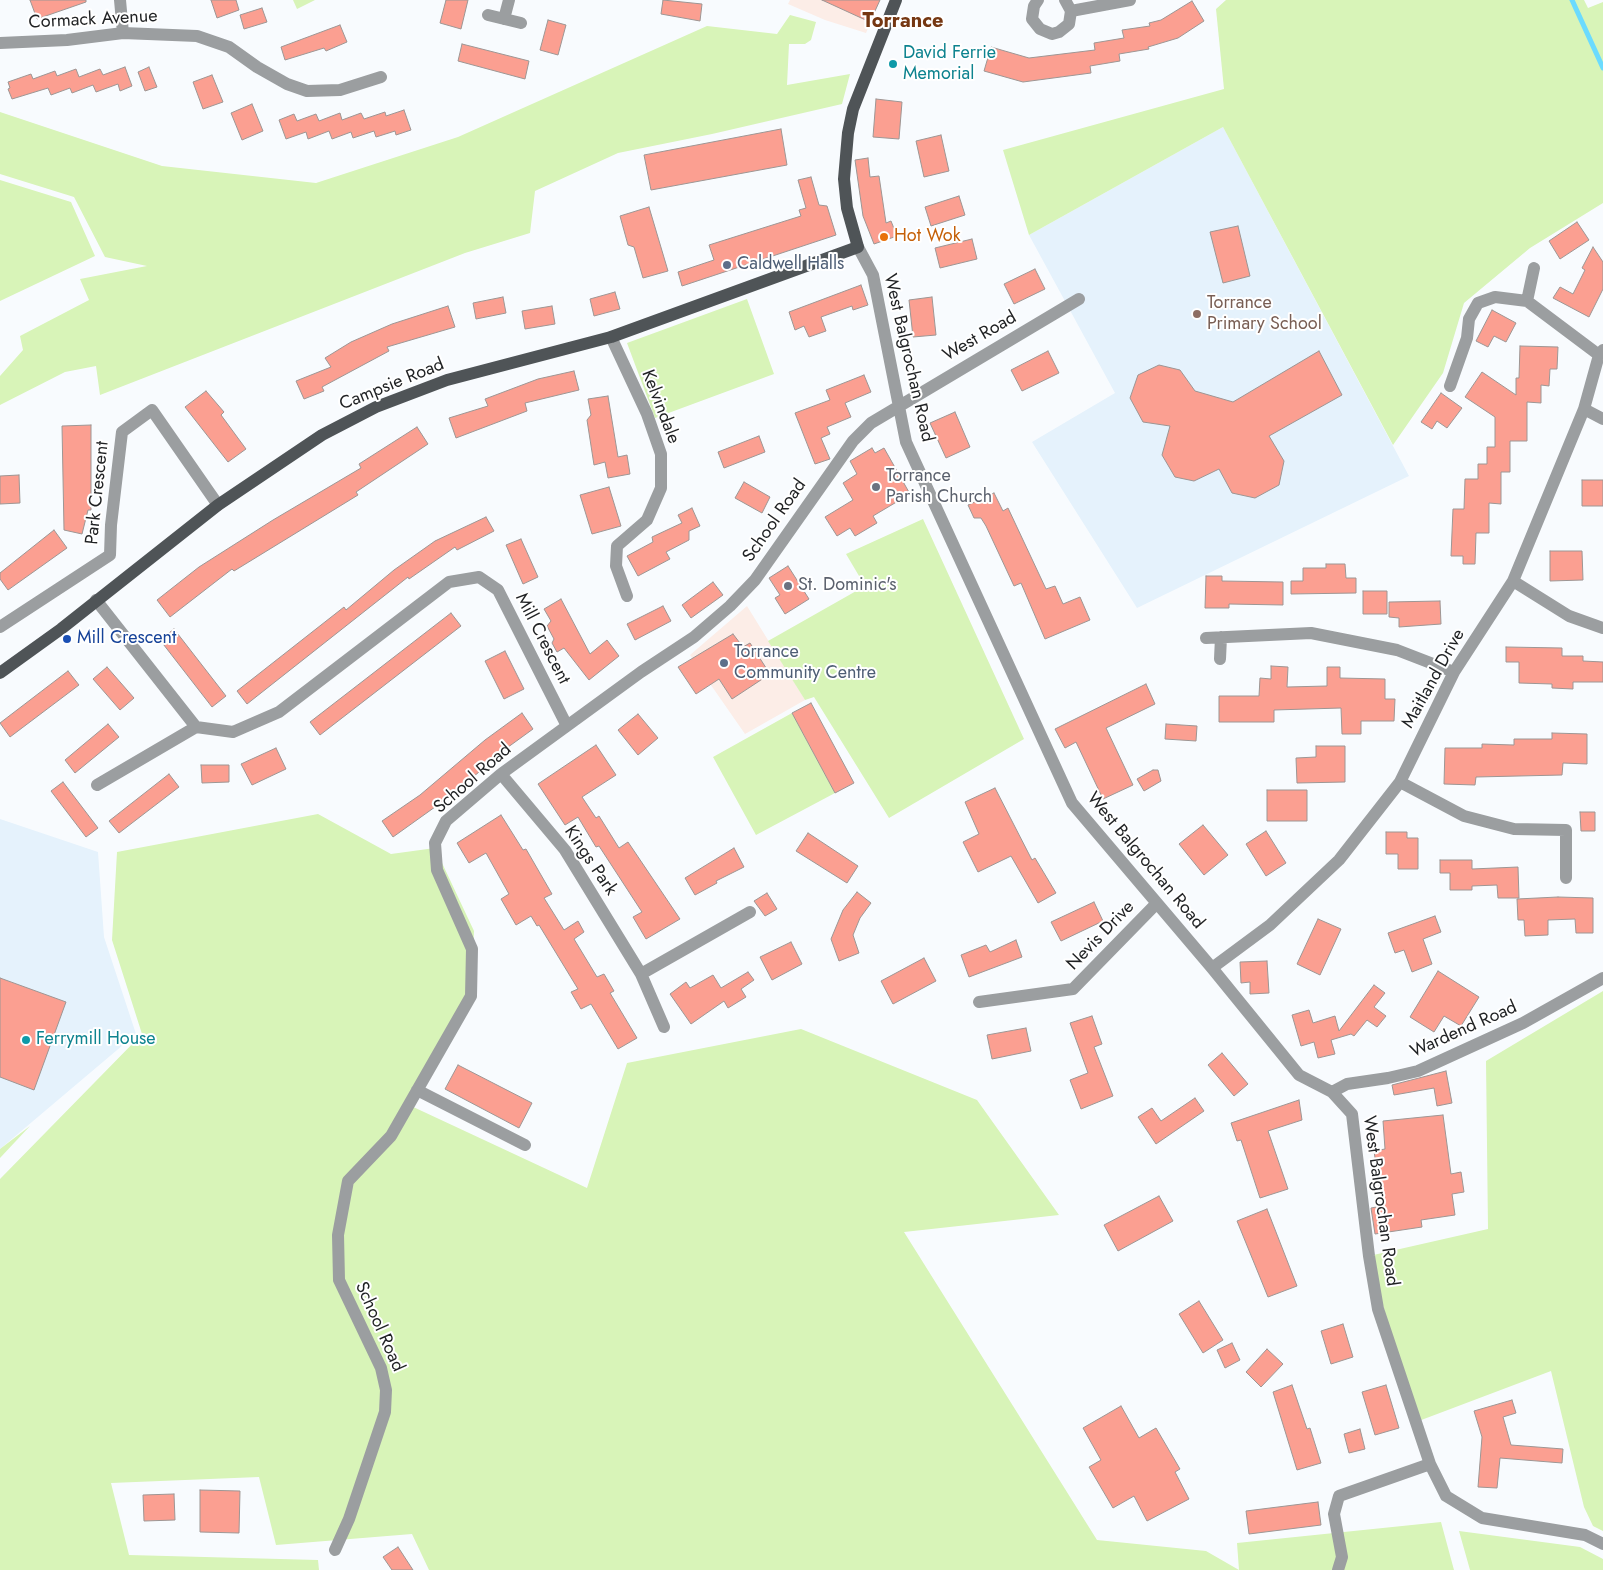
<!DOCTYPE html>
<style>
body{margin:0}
canvas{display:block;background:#f8fbfe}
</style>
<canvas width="1603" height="1570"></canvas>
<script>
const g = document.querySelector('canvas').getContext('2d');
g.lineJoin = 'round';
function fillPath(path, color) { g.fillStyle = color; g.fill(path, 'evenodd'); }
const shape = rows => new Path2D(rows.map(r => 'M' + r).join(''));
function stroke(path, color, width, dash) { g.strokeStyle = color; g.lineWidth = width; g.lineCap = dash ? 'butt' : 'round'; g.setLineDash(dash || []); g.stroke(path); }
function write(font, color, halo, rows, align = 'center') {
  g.font = font + ' Jost,sans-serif'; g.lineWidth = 4; g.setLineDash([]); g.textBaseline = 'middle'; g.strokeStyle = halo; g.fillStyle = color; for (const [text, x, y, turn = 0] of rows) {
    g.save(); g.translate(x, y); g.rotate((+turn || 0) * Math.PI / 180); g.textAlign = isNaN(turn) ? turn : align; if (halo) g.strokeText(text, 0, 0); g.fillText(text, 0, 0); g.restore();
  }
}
fillPath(shape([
 [790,0,880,0,866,33,825,20,788,4],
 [747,606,805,700,745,734,690,655]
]), '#fcede7');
fillPath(shape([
 [1223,127,1409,476,1137,608,1032,442,1115,393,1029,235],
 [0,819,98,852,104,937,136,1034,0,1149]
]), '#e5f2fc');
fillPath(shape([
 [293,0,315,0,297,9],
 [1226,0,1584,0,1588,8,1603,2,1603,203,1530,248,1464,303,1443,373,1393,445,1223,127,1029,235,1003,150,1224,89,1216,9],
 [790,15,816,22,811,40,805,44,789,44,787,85,850,74,842,104,712,134,618,153,535,191,530,233,465,253,100,395,96,366,65,372,0,405,0,376,23,350,20,336,89,300,80,279,147,266,105,257,74,197,0,174,0,112,162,166,316,183,458,137,707,26,777,34],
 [0,180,71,202,95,256,0,301],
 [747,299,774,374,655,418,627,343],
 [923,519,1024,739,889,818,814,697,805,700,768,641,865,586,846,554],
 [792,713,835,793,756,835,713,757],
 [318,814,391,854,435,848,474,931,471,996,409,1105,587,1188,627,1063,801,1029,977,1100,1059,1215,904,1232,1097,1540,1206,1551,1239,1570,429,1570,412,1534,276,1545,259,1477,111,1483,129,1555,318,1560,319,1570,0,1570,0,1179,142,1034,112,940,117,852],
 [1603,991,1603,1531,1593,1526,1584,1507,1551,1371,1416,1422,1369,1256,1488,1229,1486,1061],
 [30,1126,0,1158,0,1149],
 [1441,1522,1454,1570,1239,1570,1237,1543],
 [1459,1531,1580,1547,1603,1559,1603,1570,1470,1570]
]), '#d8f4b8');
stroke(shape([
 [1572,0,1603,68]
]), '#6bdbfe', 5);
const building = shape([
 [30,0,86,0,86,2,37,19,30,0],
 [211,0,236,0,239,10,217,18,211,0],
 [446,0,468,0,461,29,440,23,446,0],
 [663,0,702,4,700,21,661,14,663,0],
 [822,0,880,0,870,22,822,0],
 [1192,1,1204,21,1178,38,1148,47,1149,49,1119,54,1120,61,1090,66,1091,73,1023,82,984,71,991,47,1029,58,1095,50,1094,43,1124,38,1122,30,1150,26,1149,23,1161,20,1192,1],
 [262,8,267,22,244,29,240,15,262,8],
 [548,20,566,25,558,55,540,50,548,20],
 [340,25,347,42,326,51,324,48,285,60,281,47,340,25],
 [462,44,529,61,525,79,458,61,462,44],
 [125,67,132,86,120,91,118,84,96,92,93,85,72,93,70,88,51,95,48,88,12,99,8,89,10,88,8,82,31,74,33,79,55,71,57,76,76,69,79,77,100,69,103,75,125,67],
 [149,67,157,87,145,91,138,72,149,67],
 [212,75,223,102,203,109,193,82,212,75],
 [876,99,902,102,899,139,873,137,876,99],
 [252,104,263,131,242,140,231,113,252,104],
 [404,110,411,130,396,135,395,131,376,137,374,131,353,138,351,132,332,139,329,131,308,139,306,132,286,139,279,120,294,114,297,121,316,114,319,121,340,113,342,120,361,113,364,119,385,112,386,116,404,110],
 [781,129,787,165,651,190,644,155,781,129],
 [941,135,949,171,924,177,916,141,941,135],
 [868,158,870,177,879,176,886,223,891,221,897,236,874,244,863,216,855,160,868,158],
 [811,177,819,205,827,206,836,235,682,286,678,272,714,260,709,245,801,216,799,210,806,208,798,180,811,177],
 [959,196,965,215,931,226,925,207,959,196],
 [649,207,668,271,643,278,634,247,628,245,620,216,649,207],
 [1577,222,1589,240,1560,259,1549,241,1577,222],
 [1238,226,1250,276,1223,283,1210,232,1238,226],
 [972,239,977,259,940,268,935,248,972,239],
 [1593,247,1603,262,1603,289,1589,317,1553,298,1560,287,1573,294,1585,270,1582,268,1593,247],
 [1035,269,1045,289,1014,304,1004,284,1035,269],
 [861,285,868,305,853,310,852,306,821,317,826,331,809,337,804,326,795,330,789,312,861,285],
 [615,292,620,309,594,316,590,299,615,292],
 [503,297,506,313,476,319,473,303,503,297],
 [932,297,936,335,913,337,909,300,932,297],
 [448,306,455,327,387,347,389,351,322,387,324,391,304,399,296,381,331,367,325,358,351,342,392,324,448,306],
 [552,306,555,324,525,329,522,311,552,306],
 [1492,310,1516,323,1506,342,1494,336,1488,347,1476,341,1492,310],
 [1520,346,1558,347,1557,369,1550,369,1549,386,1541,385,1541,403,1527,402,1527,441,1510,441,1510,472,1501,472,1501,504,1489,503,1489,533,1476,533,1475,564,1463,564,1463,556,1451,556,1453,509,1464,509,1465,479,1478,479,1478,464,1487,464,1487,447,1495,447,1495,417,1465,397,1482,372,1516,395,1516,378,1519,378,1520,346],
 [1048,351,1059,373,1022,391,1011,370,1048,351],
 [1319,351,1342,395,1269,436,1284,461,1279,485,1255,498,1232,493,1219,469,1194,481,1175,477,1162,455,1170,426,1143,422,1130,398,1138,375,1159,365,1180,370,1195,391,1233,402,1319,351],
 [574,371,579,390,525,403,527,411,456,438,449,418,488,406,485,399,538,379,574,371],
 [864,375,871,392,845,403,851,417,827,427,830,434,821,438,830,459,815,464,795,413,830,400,826,390,864,375],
 [206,391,224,412,221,415,246,449,228,462,185,407,206,391],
 [1441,393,1462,408,1447,428,1437,421,1432,429,1421,422,1441,393],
 [608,396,618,457,627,455,630,474,608,478,605,462,594,465,587,420,591,415,588,399,608,396],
 [955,412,970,447,946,458,930,423,955,412],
 [91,425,91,510,88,510,82,534,64,530,62,426,91,425],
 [417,427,428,444,356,492,358,495,234,571,232,569,170,617,157,600,199,567,273,520,361,468,359,464,417,427],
 [759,436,765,452,724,468,718,452,759,436],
 [872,448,875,453,884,448,910,494,873,516,877,523,855,536,850,528,837,536,825,517,853,500,843,483,857,474,850,461,872,448],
 [19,475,20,503,0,504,0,476,19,475],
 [1582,480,1603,480,1603,506,1582,506,1582,480],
 [744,482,770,497,762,513,735,498,744,482],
 [609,487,621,526,592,534,580,495,609,487],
 [994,493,1003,511,1008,508,1046,589,1055,586,1063,604,1080,597,1090,620,1045,639,1021,583,1014,586,986,526,981,518,974,518,968,505,994,493],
 [692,508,700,526,689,531,689,540,666,552,670,559,638,576,627,556,653,542,652,537,682,523,678,515,692,508],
 [486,517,494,531,457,550,455,547,409,579,408,577,247,704,237,691,344,607,346,610,394,570,435,541,486,517],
 [54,530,67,548,8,590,0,579,0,573,54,530],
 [521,539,538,577,523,584,506,545,521,539],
 [1550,551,1582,551,1583,580,1550,581,1550,551],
 [1326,564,1345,564,1346,578,1356,578,1356,593,1291,594,1291,581,1303,581,1303,568,1326,568,1326,564],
 [788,566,809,599,785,614,775,598,780,595,769,578,788,566],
 [1206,576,1222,576,1222,581,1283,582,1283,605,1229,604,1229,608,1205,608,1206,576],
 [713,582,723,595,691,618,682,605,713,582],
 [1363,591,1387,591,1387,614,1363,614,1363,591],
 [561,599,590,654,607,640,619,656,589,680,564,648,557,652,552,643,554,639,547,626,551,621,544,609,561,599],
 [1440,601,1441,624,1399,627,1399,618,1389,617,1389,602,1440,601],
 [663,606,671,621,635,640,627,624,663,606],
 [451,613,461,626,320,735,310,722,451,613],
 [174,629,226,696,212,707,160,640,174,629],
 [733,634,743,647,750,643,770,674,732,699,719,679,696,694,678,667,733,634],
 [1506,647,1562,648,1562,656,1583,656,1583,661,1603,662,1603,682,1573,682,1573,689,1552,688,1552,684,1519,683,1519,662,1506,662,1506,647],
 [505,651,524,689,504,699,485,661,505,651],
 [1271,666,1288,667,1287,687,1327,686,1327,667,1340,667,1340,678,1385,679,1385,699,1395,699,1394,721,1361,721,1361,734,1342,734,1341,708,1274,710,1274,722,1219,722,1219,696,1259,696,1260,678,1271,679,1271,666],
 [107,667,134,698,120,710,93,679,107,667],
 [68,671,79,685,10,737,0,723,68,671],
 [1146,684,1155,704,1106,728,1133,785,1103,799,1076,742,1065,748,1055,729,1146,684],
 [811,703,854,783,835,793,792,713,811,703],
 [522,713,533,729,482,766,484,768,442,802,393,837,382,821,420,795,485,740,522,713],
 [638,714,658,738,638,755,618,730,638,714],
 [108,724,119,737,75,773,65,760,108,724],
 [1166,724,1197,726,1196,741,1165,739,1166,724],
 [1552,733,1587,734,1587,764,1563,763,1562,775,1476,777,1475,785,1444,784,1445,748,1482,748,1482,744,1514,745,1514,739,1552,739,1552,733],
 [596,745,616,775,582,797,596,818,599,816,619,848,628,842,680,919,646,939,633,917,642,912,599,846,596,847,578,817,565,825,538,784,596,745],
 [1316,746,1345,746,1345,782,1297,783,1296,758,1316,757,1316,746],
 [276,748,286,769,252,785,241,764,276,748],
 [201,765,229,765,229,782,202,783,201,765],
 [1153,770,1158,770,1161,781,1144,791,1137,779,1153,770],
 [169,774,179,787,119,833,109,821,169,774],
 [63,782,98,828,86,837,51,791,63,782],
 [995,788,1032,860,1035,858,1056,893,1038,903,1011,856,978,872,963,842,979,834,965,802,995,788],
 [1267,790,1307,790,1307,821,1267,821,1267,790],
 [1580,812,1595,812,1595,831,1581,831,1580,812],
 [501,815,523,850,526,849,552,894,544,898,564,930,578,921,584,932,574,939,597,977,604,974,614,991,610,993,637,1038,618,1049,591,1004,581,1009,571,992,578,989,539,925,537,926,531,916,516,925,501,899,509,894,486,853,469,863,457,843,501,815],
 [1203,825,1228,855,1204,875,1179,844,1203,825],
 [1266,831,1286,863,1266,876,1246,844,1266,831],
 [1386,832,1407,832,1407,838,1418,838,1418,869,1398,869,1398,854,1386,854,1386,832],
 [808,833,858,866,847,883,796,851,808,833],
 [734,848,744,867,716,881,717,883,695,895,685,878,734,848],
 [1440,860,1472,860,1472,869,1518,867,1519,898,1498,898,1497,885,1472,886,1472,890,1450,890,1450,873,1440,873,1440,860],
 [857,892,871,903,860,918,853,935,859,953,839,961,831,939,843,910,857,892],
 [767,893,777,909,765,916,754,901,767,893],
 [1558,897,1593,898,1593,933,1576,933,1575,919,1548,920,1548,935,1525,936,1524,920,1518,920,1517,899,1558,897],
 [1094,902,1103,921,1061,941,1051,922,1094,902],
 [1435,916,1441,932,1423,939,1432,964,1412,972,1404,950,1395,953,1388,933,1435,916],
 [1318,919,1341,929,1320,975,1297,964,1318,919],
 [1016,940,1022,957,969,977,961,955,986,945,990,952,1016,940],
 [791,942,802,964,772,980,760,957,791,942],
 [924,958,936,981,893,1004,881,981,924,958],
 [1267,961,1269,993,1250,994,1250,982,1241,983,1240,962,1267,961],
 [1438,971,1479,997,1461,1026,1444,1016,1434,1032,1410,1017,1438,971],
 [748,972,754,980,741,989,746,997,728,1008,724,1001,691,1024,670,994,686,982,690,988,713,975,721,988,748,972],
 [0,978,66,1002,34,1090,0,1077,0,978],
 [1374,985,1385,993,1374,1007,1386,1016,1377,1027,1367,1020,1354,1036,1351,1034,1331,1040,1335,1054,1318,1058,1314,1042,1301,1046,1292,1015,1309,1010,1313,1023,1335,1016,1339,1031,1374,985],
 [1092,1016,1102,1044,1094,1047,1113,1096,1081,1109,1070,1080,1088,1073,1070,1023,1092,1016],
 [1026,1028,1031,1051,992,1059,987,1035,1026,1028],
 [1222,1053,1248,1084,1234,1096,1208,1065,1222,1053],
 [458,1065,532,1103,519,1128,445,1089,458,1065],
 [1446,1071,1452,1103,1437,1106,1434,1088,1394,1095,1392,1085,1446,1071],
 [1195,1098,1204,1111,1156,1144,1138,1117,1152,1108,1161,1121,1195,1098],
 [1299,1100,1302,1120,1268,1131,1288,1189,1260,1198,1241,1140,1237,1141,1231,1123,1299,1100],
 [1443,1115,1451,1174,1461,1172,1464,1192,1452,1194,1455,1215,1421,1220,1422,1227,1375,1234,1371,1208,1382,1206,1374,1151,1385,1149,1383,1121,1443,1115],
 [1159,1196,1173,1221,1118,1251,1104,1225,1159,1196],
 [1267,1209,1297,1286,1268,1297,1237,1221,1267,1209],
 [1199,1301,1223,1340,1203,1353,1179,1314,1199,1301],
 [1343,1324,1353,1357,1331,1364,1321,1331,1343,1324],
 [1232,1343,1240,1360,1225,1368,1217,1350,1232,1343],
 [1267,1349,1283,1364,1261,1387,1246,1372,1267,1349],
 [1292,1385,1307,1429,1310,1428,1321,1463,1297,1470,1273,1392,1292,1385],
 [1386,1385,1399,1428,1375,1435,1362,1392,1386,1385],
 [1512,1400,1516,1413,1503,1417,1511,1445,1563,1449,1562,1463,1500,1458,1497,1488,1478,1487,1482,1437,1474,1411,1512,1400],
 [1121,1406,1139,1438,1156,1428,1180,1469,1175,1472,1189,1499,1147,1521,1134,1496,1113,1508,1089,1467,1101,1460,1083,1428,1121,1406],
 [1360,1429,1365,1449,1349,1453,1344,1434,1360,1429],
 [200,1490,240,1491,239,1533,200,1532,200,1490],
 [174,1494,175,1520,144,1521,143,1495,174,1494],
 [1318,1502,1321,1525,1249,1534,1246,1511,1318,1502],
 [398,1547,413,1570,392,1570,383,1557,398,1547]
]);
fillPath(building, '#fb9f91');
stroke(building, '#9d9694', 1);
stroke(shape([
 [120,0,123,33],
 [1038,0,1034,6,1032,19,1040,29,1052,34,1059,32,1069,24,1071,11,1065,0],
 [1071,11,1130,0],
 [488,15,521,23],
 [504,19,509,0],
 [0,43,67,40,123,33,197,36,229,47,257,67,287,84,307,91,340,90,381,77],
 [858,247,873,275,906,442,1072,803,1212,968,1299,1075,1332,1092,1352,1114,1369,1256,1378,1309,1430,1464,1446,1496,1482,1518,1585,1535,1603,1544],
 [1527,301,1534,268],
 [611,337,647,414,661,454,661,488,647,520,617,546,616,566,627,596],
 [1450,386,1467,338,1469,319,1478,303,1495,297,1527,301,1599,355],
 [1584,409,1603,419],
 [1513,581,1569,616,1603,628],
 [96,600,196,727,233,732,279,712,449,582,479,577,498,590,567,726],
 [0,627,110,555,111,525,122,432,152,410,218,505],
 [1206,638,1311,633,1397,650,1454,672],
 [1220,659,1221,637],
 [501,774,565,850,641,974,664,1027],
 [1400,782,1464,816,1514,829,1566,830,1566,878],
 [97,785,196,727],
 [1212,968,1270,925,1339,860,1400,782,1454,672,1513,581,1584,409,1599,355,1603,350],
 [641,974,750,912],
 [979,1002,1073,989,1157,903],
 [417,1090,525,1145],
 [1332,1092,1347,1084,1388,1078,1418,1071,1523,1023,1603,978],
 [335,1550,349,1519,385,1412,386,1390,381,1368,339,1280,338,1235,348,1181,391,1136,471,996,472,949,437,870,435,843,446,821,501,774,641,672,694,637,730,606,755,580,853,441,871,423,1079,299],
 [1338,1570,1342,1557,1334,1514,1339,1496,1430,1464]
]), '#9b9ea0', 12);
stroke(shape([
 [0,673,61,629,218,505,322,435,376,407,447,380,611,337,858,247,847,208,844,179,848,133,853,109,896,0]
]), '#4f5457', 12);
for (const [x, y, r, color] of [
 [893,64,5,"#0f9aa8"],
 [884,237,5,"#e8710a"],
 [727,265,5,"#5c6f8a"],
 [1197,314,5,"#8d6e63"],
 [876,487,5,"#6b7280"],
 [788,586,5,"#6b7280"],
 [67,639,5,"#1a4fb4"],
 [724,663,5,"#5c6f8a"],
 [26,1040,5,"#0f9aa8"]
]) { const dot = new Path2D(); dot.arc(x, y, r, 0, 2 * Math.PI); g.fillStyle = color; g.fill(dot); stroke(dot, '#fff', 2); }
write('18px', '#1f2123', '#fff', [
 ["Cormack Avenue",93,20,-3],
 ["West Road",980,337,-30],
 ["West Balgrochan Road",908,358,77],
 ["Campsie Road",392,385,-22],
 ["Kelvindale",660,407,69],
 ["Park Crescent",98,493,-84],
 ["School Road",775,521,-55],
 ["Mill Crescent",542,639,63],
 ["Maitland Drive",1434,679,-61],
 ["School Road",473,779,-41],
 ["Kings Park",590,861,56],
 ["West Balgrochan Road",1145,861,50],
 ["Nevis Drive",1101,936,-46],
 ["Wardend Road",1464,1030,-24],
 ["West Balgrochan Road",1380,1201,82],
 ["School Road",379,1327,66]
]);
write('18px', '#0d838f', '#fff', [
 ["David Ferrie",903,54],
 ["Memorial",903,75],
 ["Ferrymill House",36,1040]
], 'left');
write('18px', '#c56008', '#fff', [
 ["Hot Wok",894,237]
], 'left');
write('18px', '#4e5e75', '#fff', [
 ["Caldwell Halls",737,265],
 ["Torrance",734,653],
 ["Community Centre",734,674]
], 'left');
write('18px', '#785e54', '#fff', [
 ["Torrance",1207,304],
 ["Primary School",1207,325]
], 'left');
write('18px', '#5b616d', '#fff', [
 ["Torrance",886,477],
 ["Parish Church",886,498],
 ["St. Dominic's",798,586]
], 'left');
write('18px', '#164399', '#fff', [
 ["Mill Crescent",77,639]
], 'left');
write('bold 20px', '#753712', '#fff', [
 ["Torrance",903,22]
]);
</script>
